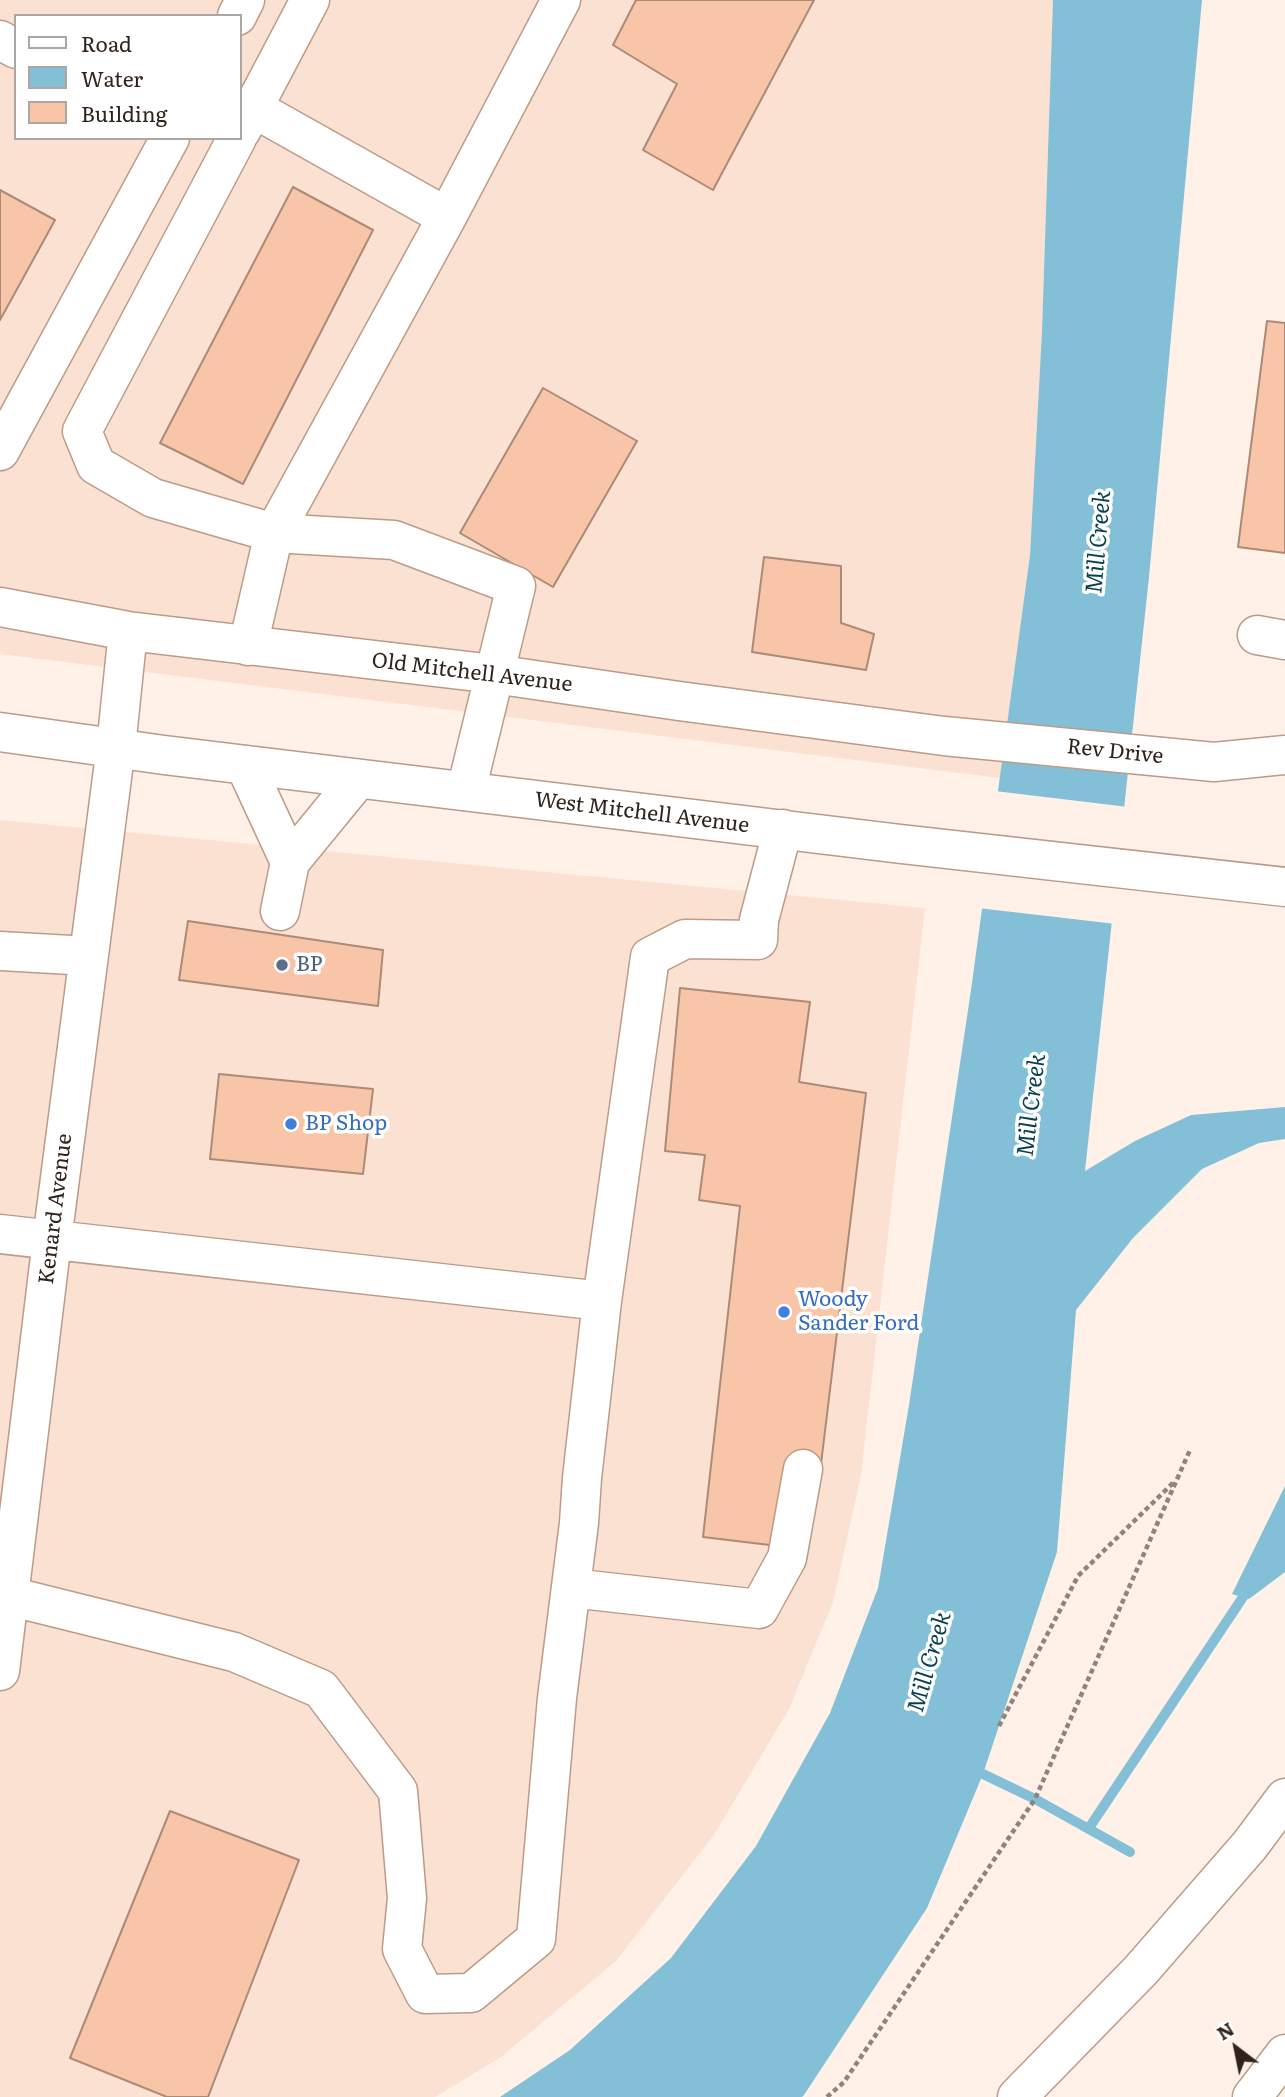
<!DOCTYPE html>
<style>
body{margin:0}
#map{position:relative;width:1285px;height:2097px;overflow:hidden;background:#fff0e8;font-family:Literata,serif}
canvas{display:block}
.legend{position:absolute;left:14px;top:14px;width:228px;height:126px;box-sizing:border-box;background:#fff;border:2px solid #aca7a4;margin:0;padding:9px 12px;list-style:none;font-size:21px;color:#30231c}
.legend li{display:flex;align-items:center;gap:14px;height:35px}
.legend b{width:35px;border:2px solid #aca7a4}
.north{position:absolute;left:1201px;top:2013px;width:70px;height:70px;-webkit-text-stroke:5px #fff;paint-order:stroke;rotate:328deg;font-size:19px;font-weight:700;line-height:28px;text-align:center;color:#30231c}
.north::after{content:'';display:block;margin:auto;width:24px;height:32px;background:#30231c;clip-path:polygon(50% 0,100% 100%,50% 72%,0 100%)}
</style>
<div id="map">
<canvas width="1285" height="2097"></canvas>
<ul class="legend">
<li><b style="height:9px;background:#fff"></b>Road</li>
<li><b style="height:19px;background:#83c0d8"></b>Water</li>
<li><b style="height:19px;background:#f9c5a8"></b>Building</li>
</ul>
<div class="north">N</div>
</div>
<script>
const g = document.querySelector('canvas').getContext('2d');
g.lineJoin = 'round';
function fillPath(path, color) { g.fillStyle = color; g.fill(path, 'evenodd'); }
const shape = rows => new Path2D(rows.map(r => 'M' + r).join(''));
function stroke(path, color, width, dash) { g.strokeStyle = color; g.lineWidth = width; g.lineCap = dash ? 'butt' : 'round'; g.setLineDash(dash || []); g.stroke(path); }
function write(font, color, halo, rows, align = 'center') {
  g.font = font + ' Literata,serif'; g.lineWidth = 7; g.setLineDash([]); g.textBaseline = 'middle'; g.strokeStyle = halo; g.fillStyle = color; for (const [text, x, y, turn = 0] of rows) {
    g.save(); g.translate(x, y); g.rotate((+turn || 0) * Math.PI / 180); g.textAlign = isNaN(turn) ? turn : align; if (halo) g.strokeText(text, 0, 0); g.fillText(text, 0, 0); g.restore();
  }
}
fillPath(shape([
 [0,0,1053,0,1042,331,1030,555,1000,778,0,654],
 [16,16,240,16,240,138,16,138],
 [0,820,925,908,861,1475,833,1602,789,1709,714,1835,616,1961,501,2057,435,2097,0,2097]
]), '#fbe1d2');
fillPath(shape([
 [1053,0,1202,0,1149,577,1085,1171,1135,1141,1191,1115,1285,1107,1285,1139,1259,1143,1202,1169,1133,1238,1076,1310,1057,1552,983,1774,927,1908,804,2095,802,2097,500,2097,570,2050,671,1958,756,1846,830,1713,878,1588,909,1405,971,990,1030,555,1042,331],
 [1285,1486,1285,1572,1249,1599,1232,1594]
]), '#83c0d8');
fillPath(shape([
 [995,791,1128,807,1116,924,978,908]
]), '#fff0e8');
stroke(shape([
 [983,1774,1035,1799,1130,1852],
 [1089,1828,1243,1597]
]), '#83c0d8', 10);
const building = shape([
 [636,0,814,0,713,190,643,150,677,84,613,45,636,0],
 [293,187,373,230,243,484,160,443,293,187],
 [0,190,55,220,0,320,0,190],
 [1267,321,1285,323,1285,553,1238,547,1267,321],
 [543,388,637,441,553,587,460,533,543,388],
 [764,557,841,566,841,623,874,634,866,670,752,652,764,557],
 [188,921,383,950,378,1006,179,980,188,921],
 [680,988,810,1002,799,1082,866,1093,821,1464,778,1546,703,1537,740,1206,699,1200,705,1155,665,1151,680,988],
 [219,1074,373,1089,363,1174,210,1159,219,1074],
 [170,1811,299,1860,208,2097,167,2097,70,2058,170,1811]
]);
fillPath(building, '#f9c5a8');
stroke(building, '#ab8a78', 2);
const minor = shape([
 [237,16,245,0],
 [0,40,16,49],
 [253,108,447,217],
 [241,131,310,0],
 [237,138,82,431,96,465,153,498,274,533,394,540,516,586,466,791],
 [0,451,170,138],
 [0,607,128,631,494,674,679,701,944,736,1214,762,1285,755],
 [1257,635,1285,640],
 [248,646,274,533,447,217,561,0],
 [245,765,290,862],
 [280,911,290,862,358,779],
 [0,951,89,956],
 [0,1234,602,1301],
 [571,1588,759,1609,787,1558,803,1469],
 [0,1596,9,1596,234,1652,321,1689,398,1791,407,1898,402,1949,425,1994,471,1993,536,1939,557,1698,579,1523,582,1478,602,1301,650,957,685,939,758,940,759,920,783,829],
 [0,1671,52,1240,116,747,128,631]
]);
const major = shape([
 [0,732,164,755,901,844,1285,887]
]);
const highway = shape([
 [1017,2097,1141,1970,1250,1845,1285,1798],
 [1252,2097,1285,2054]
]);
stroke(minor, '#bc9b88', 41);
stroke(major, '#bc9b88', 41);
stroke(highway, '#bc9b88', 41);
stroke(shape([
 [999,1726,1078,1576,1174,1482],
 [827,2097,844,2082,1035,1799,1190,1450]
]), '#91837c', 4.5, [5, 3.5]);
stroke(minor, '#fff', 38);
stroke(major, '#fff', 38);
stroke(highway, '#fff', 38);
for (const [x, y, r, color] of [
 [282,965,7,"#5c6f8a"],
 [291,1124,7,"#3f7fe0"],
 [784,1312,7,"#3f7fe0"]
]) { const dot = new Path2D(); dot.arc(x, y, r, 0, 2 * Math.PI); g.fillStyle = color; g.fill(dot); stroke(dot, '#fff', 2.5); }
write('21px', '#30231c', '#fff', [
 ["Old Mitchell Avenue",472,673,7],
 ["Rev Drive",1115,752,6],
 ["West Mitchell Avenue",642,813,7],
 ["Kenard Avenue",56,1209,-83]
]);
write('21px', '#4e5e75', '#fff', [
 ["BP",296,965]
], 'left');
write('21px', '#366cbe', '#fff', [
 ["BP Shop",305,1124],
 ["Woody",798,1300],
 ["Sander Ford",798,1324]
], 'left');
write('italic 23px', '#083f51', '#fff', [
 ["Mill Creek",1099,542,-85],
 ["Mill Creek",1032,1105,-83],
 ["Mill Creek",930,1662,-74]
]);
</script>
